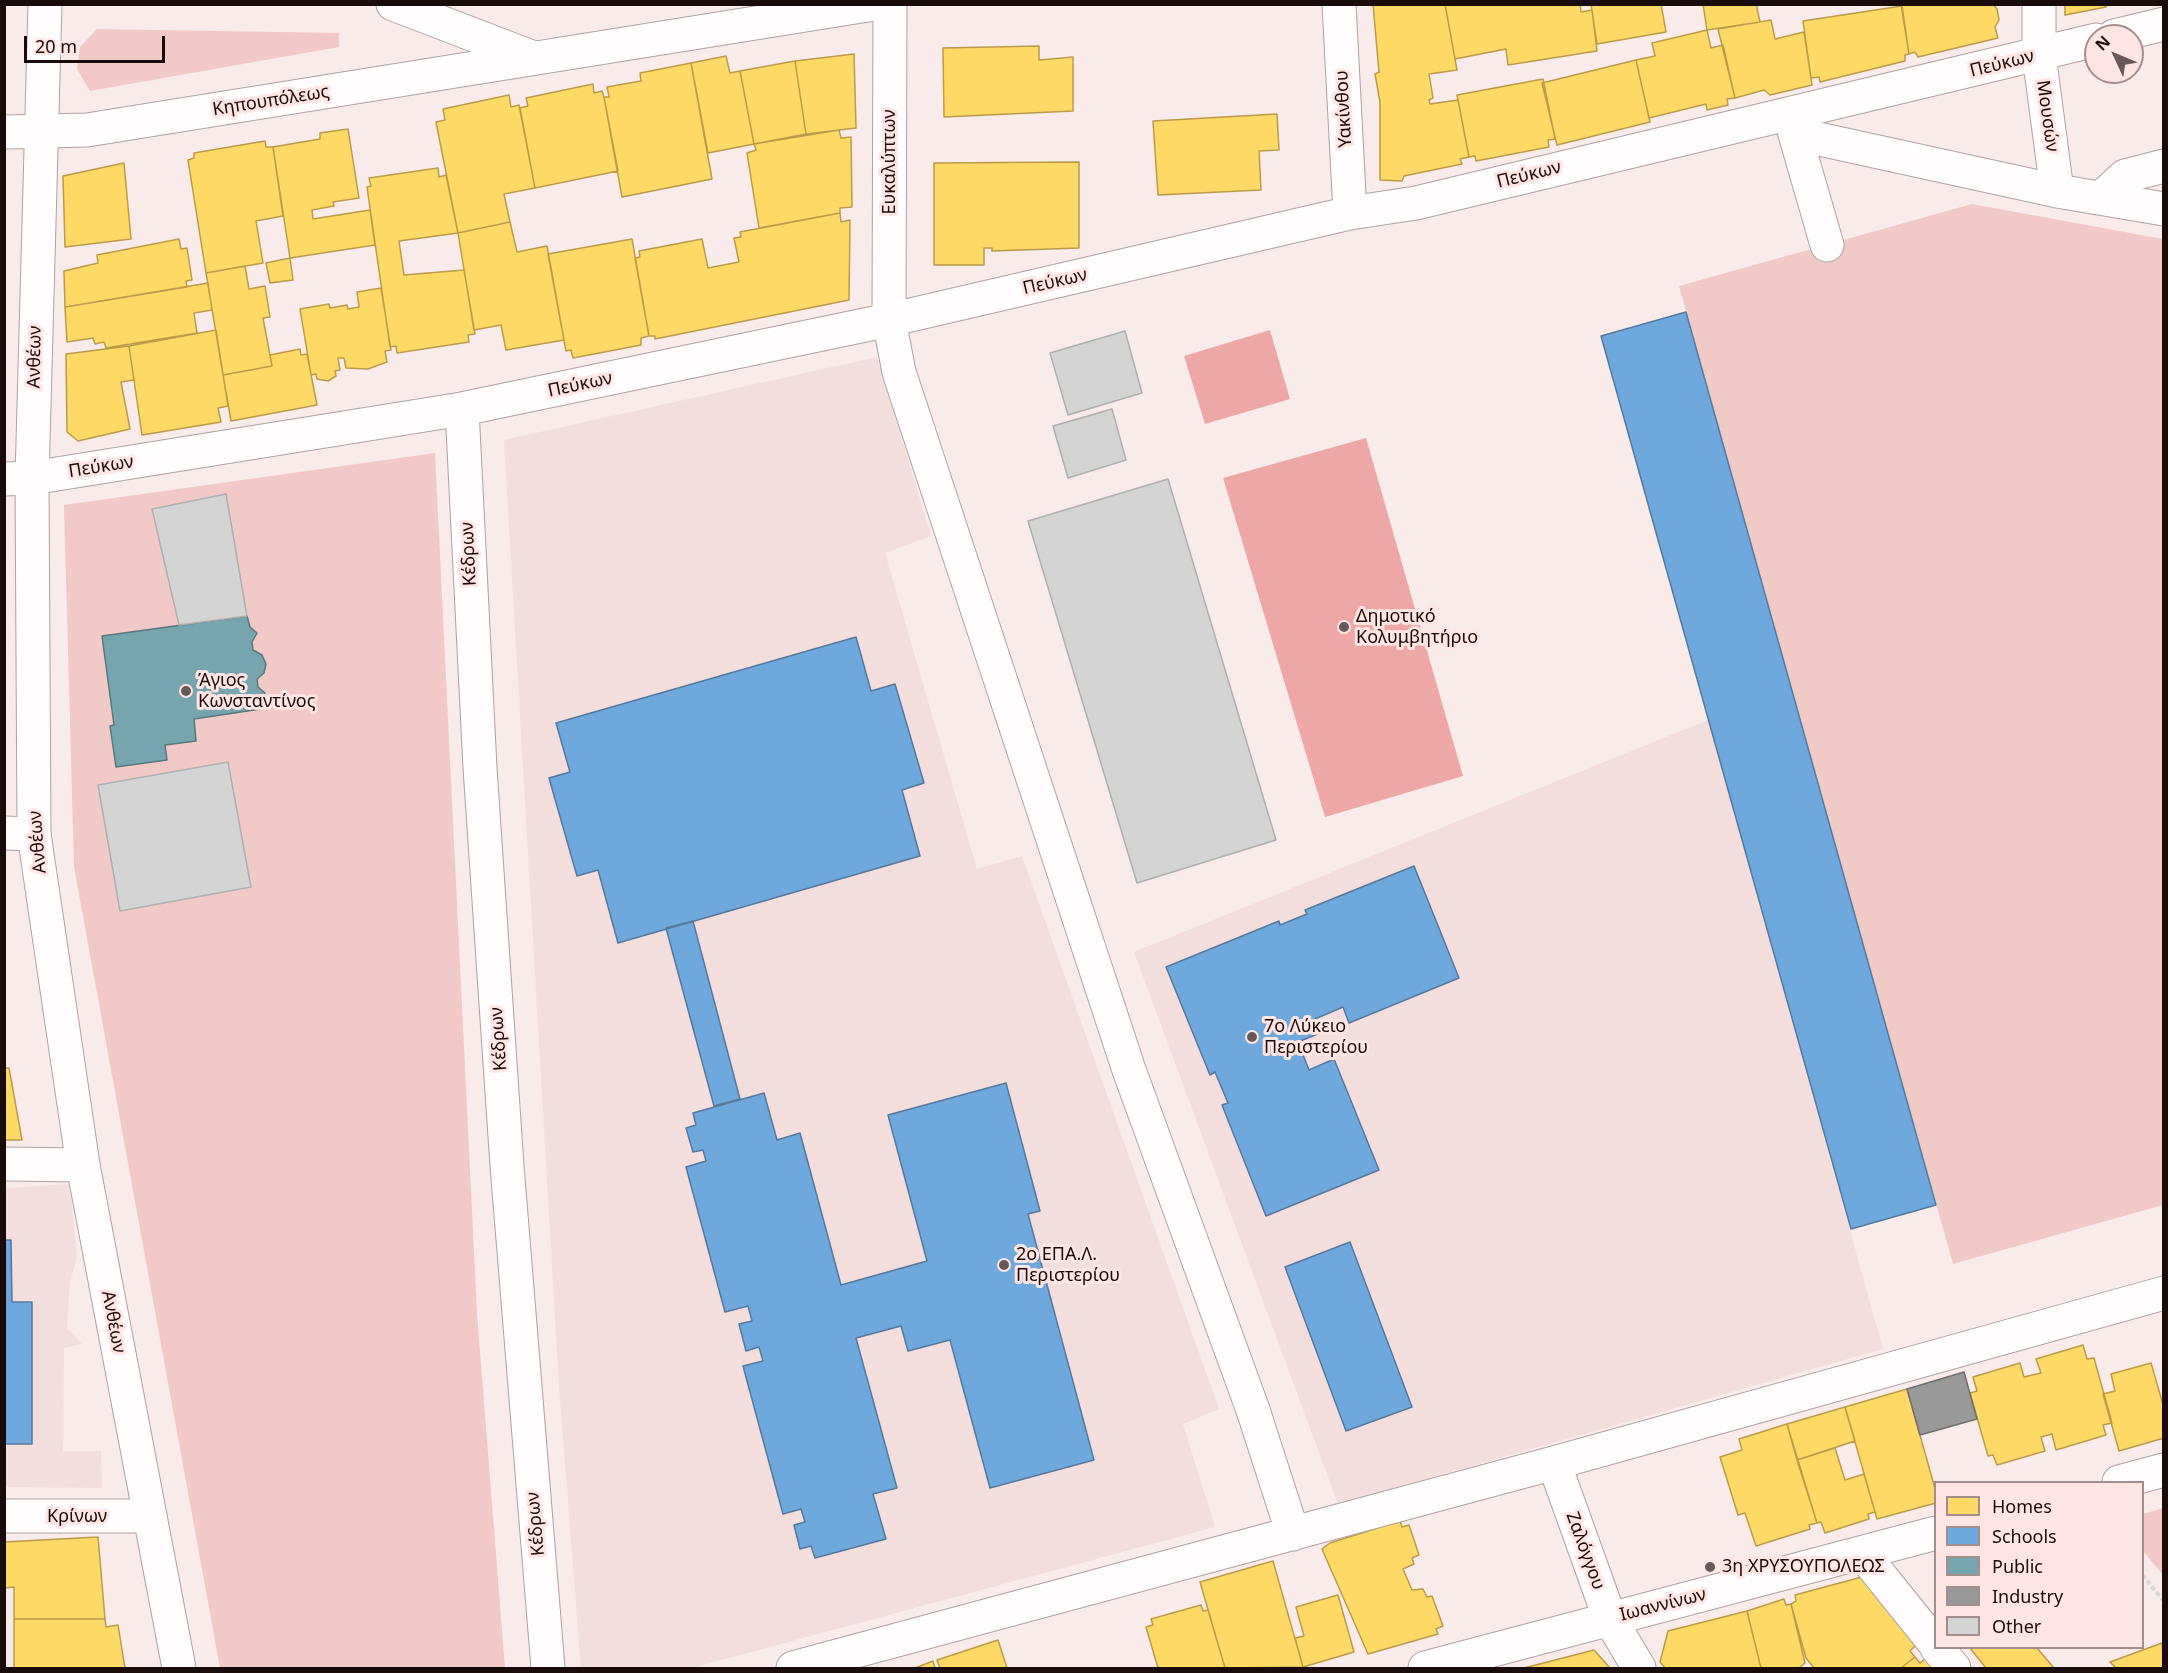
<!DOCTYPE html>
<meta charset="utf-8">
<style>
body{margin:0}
#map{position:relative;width:2168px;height:1673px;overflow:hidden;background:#f8ebea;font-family:"Noto Sans",sans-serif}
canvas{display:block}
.frame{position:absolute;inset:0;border:6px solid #180b0a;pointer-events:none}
.legend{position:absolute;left:1934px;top:1481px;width:210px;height:168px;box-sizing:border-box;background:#fee5e4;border:2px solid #a28e8d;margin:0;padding:8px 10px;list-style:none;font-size:18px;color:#180b0a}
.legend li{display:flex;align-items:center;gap:12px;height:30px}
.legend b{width:30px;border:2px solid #a28e8d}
.north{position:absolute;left:2084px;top:24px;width:60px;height:60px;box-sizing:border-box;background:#fee5e4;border:2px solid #a28e8d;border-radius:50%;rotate:314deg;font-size:16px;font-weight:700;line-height:24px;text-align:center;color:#180b0a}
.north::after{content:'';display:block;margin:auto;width:21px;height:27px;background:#665958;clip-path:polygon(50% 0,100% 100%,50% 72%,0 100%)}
.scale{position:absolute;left:24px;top:36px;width:141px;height:27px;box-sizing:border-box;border:3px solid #180b0a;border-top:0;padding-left:8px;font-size:18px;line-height:21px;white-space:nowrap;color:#180b0a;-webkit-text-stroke:4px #fee5e4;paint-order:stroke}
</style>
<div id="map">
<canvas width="2168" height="1673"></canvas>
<div class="frame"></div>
<ul class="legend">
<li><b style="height:16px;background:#ffd966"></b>Homes</li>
<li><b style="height:16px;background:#6fa8dc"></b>Schools</li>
<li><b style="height:16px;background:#76a5af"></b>Public</li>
<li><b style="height:16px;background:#999"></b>Industry</li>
<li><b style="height:16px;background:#d3d4d3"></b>Other</li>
</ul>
<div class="north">N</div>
<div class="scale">20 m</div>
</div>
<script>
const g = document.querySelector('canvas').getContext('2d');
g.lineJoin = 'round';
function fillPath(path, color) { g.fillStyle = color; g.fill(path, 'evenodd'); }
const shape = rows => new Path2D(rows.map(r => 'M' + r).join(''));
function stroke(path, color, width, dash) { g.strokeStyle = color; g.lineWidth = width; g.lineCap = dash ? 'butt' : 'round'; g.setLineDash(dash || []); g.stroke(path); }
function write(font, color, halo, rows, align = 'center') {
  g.font = font + ' "Noto Sans",sans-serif'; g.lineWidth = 6; g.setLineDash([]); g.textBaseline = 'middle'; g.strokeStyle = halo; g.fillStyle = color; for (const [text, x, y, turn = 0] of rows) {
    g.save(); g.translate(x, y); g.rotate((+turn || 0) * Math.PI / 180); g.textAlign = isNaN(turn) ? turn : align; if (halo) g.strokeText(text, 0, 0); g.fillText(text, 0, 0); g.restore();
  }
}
fillPath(shape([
 [877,357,931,536,885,553,977,869,1022,856,1219,1409,1183,1424,1215,1527,692,1668,581,1668,559,1387,504,440],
 [1708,720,1883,1349,1338,1504,1134,952],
 [70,1184,77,1258,70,1282,67,1328,82,1344,64,1348,63,1451,101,1451,102,1488,5,1487,5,1188]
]), '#f4dedd');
fillPath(shape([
 [97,29,339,33,339,47,90,91,77,69,80,47],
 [1972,204,2163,239,2163,1205,1953,1264,1679,286],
 [435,453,477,1313,505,1668,220,1668,74,867,64,505],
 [2163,1508,2164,1508,2163,1575,2142,1550,2143,1514]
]), '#f1cac7');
fillPath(shape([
 [1270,330,1290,399,1205,424,1184,356],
 [1366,438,1463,776,1325,817,1223,478]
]), '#eda8a5');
const homes = shape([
 [1373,4,1445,4,1457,70,1429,74,1433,98,1429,100,1430,104,1458,100,1469,157,1460,159,1462,164,1404,176,1402,181,1380,180,1380,102,1375,74,1379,72,1373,4],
 [1445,4,1580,4,1581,12,1592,10,1597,51,1508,65,1506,49,1455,59,1445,4],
 [1591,4,1661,4,1666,32,1597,44,1591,4],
 [1703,4,1756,4,1760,22,1707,30,1703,4],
 [1901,4,1993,4,1997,9,1999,20,1995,27,1998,38,1918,57,1915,52,1909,54,1901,4],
 [2065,4,2106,4,2106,7,2065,15,2065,4],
 [1902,6,1909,54,1905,55,1905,61,1820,82,1819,77,1811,78,1803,21,1902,6],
 [1771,20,1775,39,1804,32,1812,85,1770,95,1764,90,1735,98,1718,29,1771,20],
 [1707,30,1711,48,1723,45,1735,98,1727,99,1728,105,1707,110,1706,104,1649,118,1636,60,1655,56,1652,43,1707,30],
 [1039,46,1039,60,1073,57,1073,111,944,117,943,48,1039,46],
 [854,54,856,128,806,134,795,61,854,54],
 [726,56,730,73,740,71,754,144,708,153,691,63,726,56],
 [1636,60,1650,122,1557,145,1542,83,1636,60],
 [795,61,806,134,754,144,740,71,795,61],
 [691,63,712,179,622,197,604,97,609,97,607,87,641,81,640,73,691,63],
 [1543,79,1555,139,1548,140,1549,147,1476,161,1475,156,1469,157,1457,95,1543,79],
 [593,84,594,93,602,91,604,97,618,171,535,188,520,108,528,106,526,98,593,84],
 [509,95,511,107,519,105,535,188,504,194,510,222,458,233,436,122,445,120,443,109,509,95],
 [1277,114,1279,150,1259,151,1261,190,1158,195,1153,121,1277,114],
 [348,129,359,198,333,202,334,206,312,210,313,219,370,210,375,245,290,258,273,147,320,139,320,133,348,129],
 [839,130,841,138,851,137,852,207,840,208,840,213,759,228,747,153,756,150,754,144,839,130],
 [265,141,266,147,273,147,283,216,256,221,263,263,206,273,188,160,194,158,194,153,265,141],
 [1079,162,1079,248,992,251,992,248,984,248,984,265,934,265,934,163,1079,162],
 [124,163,131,239,65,247,63,176,124,163],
 [438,168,439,177,446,175,458,233,399,241,404,275,464,270,475,334,468,335,469,342,397,353,396,346,390,347,367,187,371,186,369,178,438,168],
 [840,213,841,222,850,220,849,300,655,339,655,336,649,336,635,258,640,257,639,251,702,239,708,268,739,262,734,238,741,237,740,232,840,213],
 [510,222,517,252,547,246,564,340,506,350,501,325,474,330,458,233,510,222],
 [179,239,181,249,187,248,192,280,186,281,187,287,65,307,64,271,98,263,97,255,179,239],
 [632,239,649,336,641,338,641,345,573,358,571,350,566,351,548,254,632,239],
 [290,258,293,280,270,283,266,263,290,258],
 [245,266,249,289,265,286,270,317,263,318,272,366,223,375,206,273,245,266],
 [208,283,212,310,194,313,197,333,106,348,104,342,95,344,93,338,67,342,65,307,208,283],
 [381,288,391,350,385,351,387,362,368,369,346,368,344,358,338,358,340,370,335,371,336,376,328,381,317,379,316,374,311,375,300,309,329,304,330,308,347,305,348,309,359,307,357,292,381,288],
 [216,330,228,406,218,408,221,422,142,435,129,346,216,330],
 [129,346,134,380,121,382,130,429,78,441,67,432,66,354,129,346],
 [300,349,301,355,307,354,317,405,231,421,223,375,272,366,270,355,300,349],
 [4,1068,9,1068,22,1140,4,1140,4,1068],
 [2083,1345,2087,1359,2094,1358,2112,1423,2103,1425,2106,1435,2056,1450,2052,1434,2041,1437,2045,1451,1997,1465,1993,1455,1988,1456,1970,1393,1977,1391,1973,1377,2020,1363,2024,1377,2041,1373,2036,1359,2083,1345],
 [2151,1363,2164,1408,2164,1438,2119,1451,2103,1394,2115,1391,2111,1374,2151,1363],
 [1907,1389,1936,1492,1936,1503,1877,1519,1845,1407,1907,1389],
 [1845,1407,1855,1441,1797,1460,1787,1424,1845,1407],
 [1787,1424,1817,1523,1809,1525,1810,1529,1756,1546,1745,1513,1738,1515,1720,1457,1742,1450,1739,1439,1787,1424],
 [1835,1448,1845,1480,1864,1474,1875,1512,1868,1514,1869,1519,1825,1533,1821,1522,1817,1523,1797,1460,1835,1448],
 [1400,1521,1402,1527,1409,1525,1419,1555,1412,1558,1414,1564,1403,1569,1412,1590,1423,1589,1427,1597,1432,1596,1443,1626,1436,1629,1438,1634,1368,1654,1322,1549,1330,1543,1400,1521],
 [98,1537,105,1619,14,1619,14,1587,4,1588,4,1542,98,1537],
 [1273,1561,1303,1667,1225,1668,1200,1582,1273,1561],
 [1862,1577,1916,1645,1910,1651,1915,1657,1901,1668,1814,1668,1806,1658,1791,1604,1796,1601,1795,1595,1862,1577],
 [1338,1595,1354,1652,1303,1667,1295,1638,1304,1636,1296,1607,1338,1595],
 [1784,1599,1786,1605,1791,1604,1805,1663,1799,1668,1761,1668,1747,1611,1784,1599],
 [1201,1605,1203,1611,1208,1610,1225,1668,1158,1668,1146,1627,1153,1625,1151,1619,1201,1605],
 [1747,1611,1761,1668,1665,1668,1660,1662,1668,1631,1747,1611],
 [14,1619,105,1619,106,1627,118,1625,125,1668,14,1668,14,1619],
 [998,1640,1007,1668,940,1668,937,1660,998,1640],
 [2162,1643,2164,1668,2116,1668,2110,1662,2162,1643],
 [1970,1648,2037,1648,2054,1668,1986,1668,1970,1648],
 [1594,1650,1610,1668,1524,1668,1594,1650],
 [1915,1657,1920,1663,1927,1657,1936,1668,1901,1668,1915,1657],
 [933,1661,935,1668,915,1668,933,1661]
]);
fillPath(homes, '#ffd966');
stroke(homes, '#ba9b4a', 1.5);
const schools = shape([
 [1686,312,1936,1205,1851,1229,1601,336,1686,312],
 [856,637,871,691,895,684,924,783,902,790,920,856,618,943,598,870,577,876,549,778,570,772,556,723,856,637],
 [1414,866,1459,978,1349,1023,1343,1007,1315,1019,1320,1033,1298,1042,1309,1070,1334,1059,1379,1170,1266,1216,1222,1105,1228,1103,1215,1072,1210,1075,1166,967,1279,921,1280,925,1307,914,1305,910,1414,866],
 [693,921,740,1099,714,1106,666,928,693,921],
 [1006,1083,1040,1211,1028,1214,1094,1460,990,1488,950,1340,908,1351,901,1326,856,1338,897,1488,873,1494,886,1539,815,1558,811,1546,800,1549,794,1525,805,1522,801,1509,783,1514,743,1366,763,1361,759,1347,746,1351,739,1324,752,1321,748,1306,725,1312,686,1167,706,1161,703,1150,693,1152,686,1128,696,1125,693,1113,764,1093,777,1140,800,1133,841,1285,927,1261,888,1115,1006,1083],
 [4,1240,11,1240,12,1302,32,1302,32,1444,4,1444,4,1240],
 [1350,1242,1412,1407,1346,1431,1285,1267,1350,1242]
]);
fillPath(schools, '#6fa8dc');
stroke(schools, '#55799d', 1.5);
const public = shape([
 [247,616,250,627,257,633,252,642,253,650,262,655,266,664,264,673,257,679,258,687,265,693,260,702,261,709,194,719,196,741,165,745,167,760,116,767,110,726,114,725,102,636,247,616]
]);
fillPath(public, '#76a5af');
stroke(public, '#5a777e', 1.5);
const industry = shape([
 [1964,1372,1977,1419,1920,1435,1907,1389,1964,1372]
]);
fillPath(industry, '#999');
stroke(industry, '#726e6e', 1.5);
const building = shape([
 [1125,331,1142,393,1068,415,1050,353,1125,331],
 [1112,409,1126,460,1068,478,1053,426,1112,409],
 [1168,479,1276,840,1137,883,1028,521,1168,479],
 [226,494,247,616,179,625,152,509,226,494],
 [228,762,251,887,120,911,98,785,228,762]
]);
fillPath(building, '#d3d4d3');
stroke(building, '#aeb0af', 1.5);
const pedestrian = shape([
 [2039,55,2057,191],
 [1790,117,1827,245],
 [1796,134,2057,191,2164,209],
 [2101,198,2125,176,2164,166],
 [1253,1410,1293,1534],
 [793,1668,1554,1463,2164,1293]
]);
const minor = shape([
 [890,4,889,320,899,372,1129,1070,1253,1410],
 [1339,4,1350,213],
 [2039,4,2039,55],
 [2114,36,2164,24],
 [462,409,480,768,507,1166,548,1668],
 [4,479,32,478,462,409,889,320,1350,213,1416,203,2096,40],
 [4,833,34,834],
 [4,1164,83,1165],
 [1554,1463,1610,1619,1639,1668],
 [4,1516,150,1516],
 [1862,1553,1936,1645],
 [1937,1648,1954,1668]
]);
const tertiary = shape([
 [45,4,32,478,34,834,83,1165,179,1668],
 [393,4,534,58],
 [4,132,87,130,874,4],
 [2119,1482,2164,1470],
 [1425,1668,1936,1533]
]);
stroke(pedestrian, '#afa2a2', 35);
stroke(minor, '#afa2a2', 35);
stroke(tertiary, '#afa2a2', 35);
stroke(shape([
 [2142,1575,2164,1601]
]), '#d9d5d5', 4, [4.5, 3]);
stroke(pedestrian, '#fefcfc', 33);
stroke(minor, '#fefcfc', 33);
stroke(tertiary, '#fefcfc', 33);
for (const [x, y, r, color] of [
 [1344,627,6,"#665958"],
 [186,691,6,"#665958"],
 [1252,1037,6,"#665958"],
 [1004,1265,6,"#665958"],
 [1710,1567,6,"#665958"]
]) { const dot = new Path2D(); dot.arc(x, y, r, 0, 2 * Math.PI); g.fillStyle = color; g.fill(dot); stroke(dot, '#fee5e4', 2); }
write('18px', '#180b0a', '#fee5e4', [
 ["Πεύκων",2002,64,-14],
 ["Κηπουπόλεως",271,101,-9],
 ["Υακίνθου",1344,109,-93],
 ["Μουσών",2047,116,82],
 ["Ευκαλύπτων",890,162,-90],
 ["Πεύκων",1529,175,-14],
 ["Πεύκων",1055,282,-13],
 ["Ανθέων",35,357,-89],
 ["Πεύκων",580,385,-12],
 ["Πεύκων",101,467,-9],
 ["Κέδρων",469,554,-93],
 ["Ανθέων",38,842,-95],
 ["Κέδρων",499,1039,-94],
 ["Ανθέων",113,1322,79],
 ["Κρίνων",77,1517],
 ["Κέδρων",536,1524,-95],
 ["Ζαλόγγου",1585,1551,70],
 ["Ιωαννίνων",1663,1605,-14]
]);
write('18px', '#180b0a', '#fee5e4', [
 ["Δημοτικό",1356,617],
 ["Κολυμβητήριο",1356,638],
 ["Άγιος",198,681],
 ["Κωνσταντίνος",198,702],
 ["7ο Λύκειο",1264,1027],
 ["Περιστερίου",1264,1048],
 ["2ο ΕΠΑ.Λ.",1016,1255],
 ["Περιστερίου",1016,1276],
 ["3η ΧΡΥΣΟΥΠΟΛΕΩΣ",1722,1567]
], 'left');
</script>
